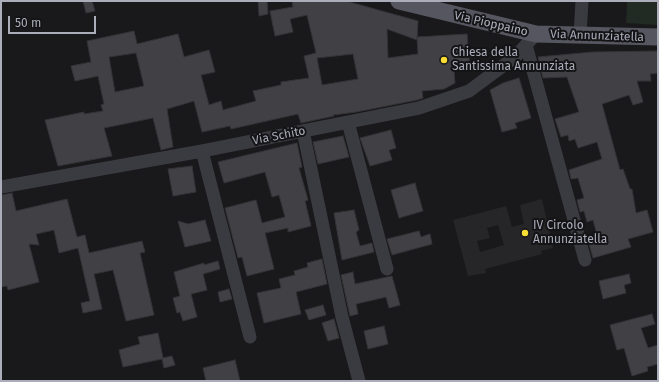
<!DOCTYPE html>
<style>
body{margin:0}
#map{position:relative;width:659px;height:382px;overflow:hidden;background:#19191b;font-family:"Fira Sans",sans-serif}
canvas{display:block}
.frame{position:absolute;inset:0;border:2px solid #abadbb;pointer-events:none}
.scale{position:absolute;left:8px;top:16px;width:88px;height:18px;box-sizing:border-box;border:2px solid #abadbb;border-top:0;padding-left:5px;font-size:12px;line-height:14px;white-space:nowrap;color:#abadbb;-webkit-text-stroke:3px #141416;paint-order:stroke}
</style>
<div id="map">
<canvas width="659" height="382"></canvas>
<div class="frame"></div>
<div class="scale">50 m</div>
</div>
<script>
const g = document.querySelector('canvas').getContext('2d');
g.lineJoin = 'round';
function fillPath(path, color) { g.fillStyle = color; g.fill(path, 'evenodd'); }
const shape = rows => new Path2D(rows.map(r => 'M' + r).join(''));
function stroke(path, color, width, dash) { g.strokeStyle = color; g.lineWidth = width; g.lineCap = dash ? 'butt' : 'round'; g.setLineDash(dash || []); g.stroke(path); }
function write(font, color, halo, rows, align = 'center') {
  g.font = font + ' "Fira Sans",sans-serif'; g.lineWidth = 4; g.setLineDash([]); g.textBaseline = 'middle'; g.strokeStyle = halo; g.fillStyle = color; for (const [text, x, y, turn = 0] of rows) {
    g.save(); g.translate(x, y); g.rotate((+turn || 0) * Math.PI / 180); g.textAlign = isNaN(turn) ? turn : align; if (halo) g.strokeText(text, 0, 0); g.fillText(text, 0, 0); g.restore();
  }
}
fillPath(shape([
 [542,199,553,248,541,251,542,254,485,269,486,273,468,276,453,220,506,206,512,227,524,224,520,205],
 [498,225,504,245,480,252,477,241,490,238,487,228]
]), '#262528');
fillPath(shape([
 [627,1,658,1,658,25,626,23]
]), '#212a23');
const building = shape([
 [83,1,92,1,95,11,86,13,83,1],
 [258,1,267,1,268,14,259,16,258,1],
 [292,1,346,1,418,21,417,40,387,29,388,58,418,54,417,37,467,34,470,69,454,71,455,83,444,89,422,91,423,98,417,100,356,112,333,115,334,116,301,123,298,114,231,129,230,126,202,132,194,101,167,109,173,147,161,150,153,118,104,128,112,156,58,166,45,120,84,112,84,114,103,111,101,105,104,104,98,76,75,81,71,66,91,62,87,41,134,31,137,44,178,34,184,57,209,50,215,72,201,75,209,105,221,101,223,110,256,101,253,91,281,85,281,82,309,78,304,56,316,53,307,15,290,19,293,32,275,36,270,11,293,7,292,1],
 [136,53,144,86,115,92,109,57,136,53],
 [353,54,358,79,322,85,317,58,353,54],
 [658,51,658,73,650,74,651,81,637,81,643,102,633,105,629,95,602,104,620,170,623,169,630,189,632,189,636,213,647,210,653,232,628,239,631,247,593,258,589,244,599,242,593,220,587,222,584,211,580,212,577,200,584,198,578,178,571,179,569,170,602,159,597,142,578,148,575,139,569,141,568,135,561,137,555,119,579,112,567,77,543,78,538,57,593,52,658,51],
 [519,78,531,118,515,123,517,128,502,132,490,90,503,83,519,78],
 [391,130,396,148,389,150,392,160,370,166,360,138,391,130],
 [343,136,349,157,318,164,313,142,343,136],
 [297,143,302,167,299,168,308,200,305,201,311,226,288,232,288,228,265,233,274,269,247,276,242,257,238,258,225,208,256,200,262,223,285,217,279,195,272,197,265,172,224,183,218,162,297,143],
 [192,166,196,192,173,196,168,169,192,166],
 [415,183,423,211,399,218,391,190,415,183],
 [12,193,16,211,67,199,77,237,85,235,89,253,142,241,145,252,140,253,154,315,126,321,113,270,94,274,102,309,83,313,81,303,90,301,78,248,59,253,54,230,36,234,39,245,29,244,39,282,8,290,7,286,1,287,1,195,12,193],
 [354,210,359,230,356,232,360,246,372,243,374,252,342,260,334,213,354,210],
 [205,220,211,241,185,247,178,221,188,224,205,220],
 [419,231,421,237,430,234,432,244,392,255,387,239,419,231],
 [322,259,327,284,296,292,301,314,264,323,257,293,281,288,279,279,295,275,294,271,308,267,307,263,322,259],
 [218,261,220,269,203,274,207,290,191,294,197,317,183,321,180,312,177,313,173,298,180,296,174,272,204,263,204,265,218,261],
 [353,272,355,284,392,276,400,305,389,308,386,297,356,304,358,314,350,316,341,275,353,272],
 [629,274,631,283,624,285,626,293,603,299,599,281,629,274],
 [229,289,232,299,220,302,218,292,229,289],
 [323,305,326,315,309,320,305,310,323,305],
 [652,314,655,324,641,328,648,348,658,345,658,364,647,367,648,371,632,376,624,348,617,350,610,325,652,314],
 [334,319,339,338,328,341,322,323,334,319],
 [384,326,388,344,368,349,364,331,384,326],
 [158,333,163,358,172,356,175,365,164,368,162,359,123,367,119,350,140,344,138,337,158,333],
 [235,360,240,381,206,381,203,368,235,360]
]);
fillPath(building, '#414145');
stroke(building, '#343337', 1);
stroke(shape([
 [580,35,582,1],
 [526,45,585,260],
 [348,122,387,269],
 [303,131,342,317,359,381],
 [202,151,250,337],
 [1,187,202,151,419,108,469,91,515,57,536,34]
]), '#3a3a41', 13);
stroke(shape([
 [399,1,536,34,658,37]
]), '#565660', 17);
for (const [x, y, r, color] of [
 [444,60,4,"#f8dd34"],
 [525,233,4,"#f8dd34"]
]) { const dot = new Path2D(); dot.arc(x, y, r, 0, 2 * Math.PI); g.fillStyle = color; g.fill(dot); stroke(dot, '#141416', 1.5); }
write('12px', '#abadbb', '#141416', [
 ["Via Pioppaino",491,24,13],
 ["Via Annunziatella",597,36,2],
 ["Via Schito",279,136,-11]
]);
write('12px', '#abadbb', '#141416', [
 ["Chiesa della",452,53],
 ["Santissima Annunziata",452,67],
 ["IV Circolo",533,226],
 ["Annunziatella",533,240]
], 'left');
</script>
